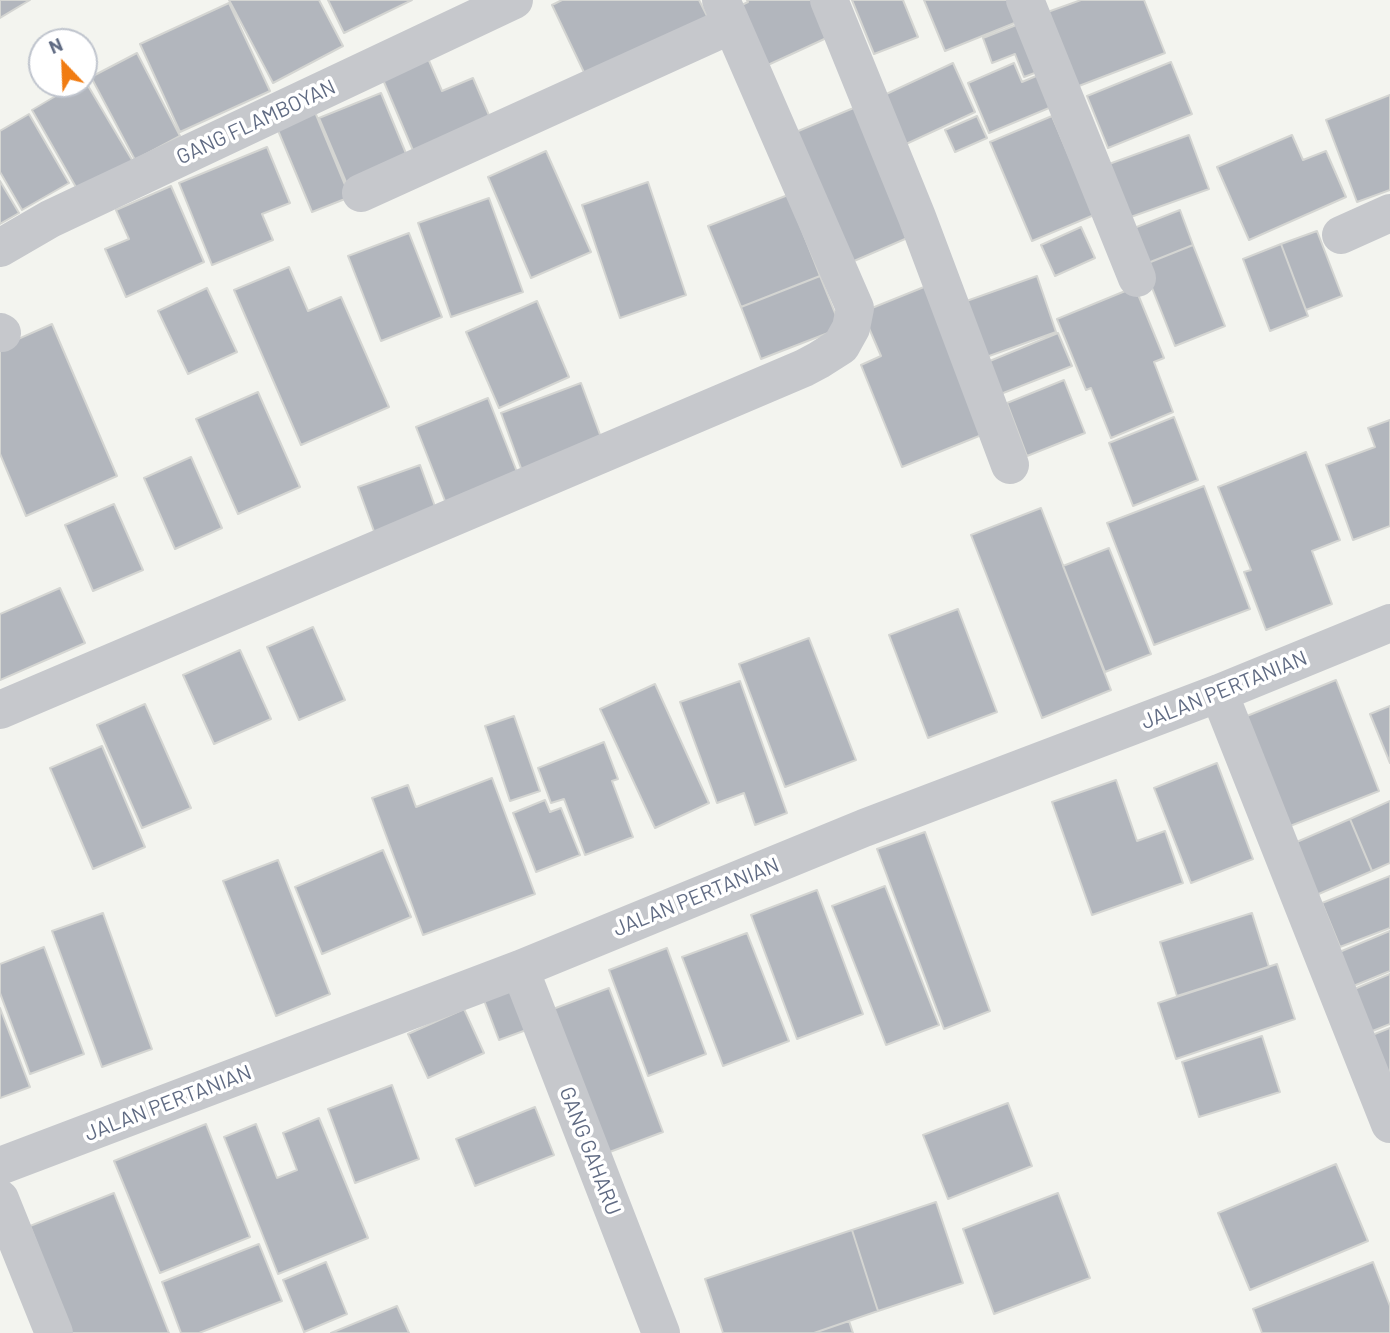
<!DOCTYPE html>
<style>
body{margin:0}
#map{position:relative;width:1390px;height:1333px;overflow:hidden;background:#f3f4ef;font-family:Barlow,sans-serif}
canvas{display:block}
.north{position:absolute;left:28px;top:28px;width:70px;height:70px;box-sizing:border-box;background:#fff;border:2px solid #bfc4cd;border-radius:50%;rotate:337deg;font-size:19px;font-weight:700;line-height:28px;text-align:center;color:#606b83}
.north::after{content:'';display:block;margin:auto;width:24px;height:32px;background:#f17c12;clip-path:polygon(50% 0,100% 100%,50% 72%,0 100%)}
</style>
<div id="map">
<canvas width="1390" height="1333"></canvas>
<div class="north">N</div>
</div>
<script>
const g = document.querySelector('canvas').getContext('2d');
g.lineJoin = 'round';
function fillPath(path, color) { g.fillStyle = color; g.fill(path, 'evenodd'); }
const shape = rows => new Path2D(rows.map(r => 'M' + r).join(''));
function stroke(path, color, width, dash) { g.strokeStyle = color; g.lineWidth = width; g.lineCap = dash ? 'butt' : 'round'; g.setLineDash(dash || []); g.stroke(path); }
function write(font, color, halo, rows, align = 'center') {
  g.font = font + ' Barlow,sans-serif'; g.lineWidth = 7; g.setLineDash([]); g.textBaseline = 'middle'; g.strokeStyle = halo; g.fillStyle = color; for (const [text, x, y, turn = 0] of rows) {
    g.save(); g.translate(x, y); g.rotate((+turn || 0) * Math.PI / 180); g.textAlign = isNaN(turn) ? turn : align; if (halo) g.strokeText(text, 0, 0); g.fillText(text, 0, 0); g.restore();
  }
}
const building = shape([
 [0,0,30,0,0,18,0,0],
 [229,0,319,0,343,46,273,83,229,0],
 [328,0,412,0,344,33,328,0],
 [562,0,699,0,712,26,590,85,552,5,562,0],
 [747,0,816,0,833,35,757,70,729,11,748,2,747,0],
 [852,0,903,0,918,37,874,54,852,0],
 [924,0,1008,0,1017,22,945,51,924,0],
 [1081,0,1144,0,1165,53,1071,89,1042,14,1081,0],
 [229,3,270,91,180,132,140,44,229,3],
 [1029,20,1048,68,1024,77,1015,54,992,63,983,38,1029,20],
 [137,53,180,136,135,160,91,77,137,53],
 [427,56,442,91,473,78,494,127,417,160,381,75,427,56],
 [1171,62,1192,114,1108,148,1087,96,1171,62],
 [953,63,975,112,904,145,882,96,953,63],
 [1014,63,1022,82,1048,71,1061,103,989,133,968,83,1014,63],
 [84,79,135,165,81,196,32,110,76,84,84,84,84,79],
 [381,93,412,168,351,194,319,118,381,93],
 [1390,95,1390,190,1357,202,1326,120,1390,95],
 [856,107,912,236,847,264,791,134,856,107],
 [315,112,350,197,312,212,277,128,315,112],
 [29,114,69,183,22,210,0,172,0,131,29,114],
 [977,116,987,138,955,152,945,130,977,116],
 [1052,116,1094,215,1032,241,990,142,1052,116],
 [1189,135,1209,189,1128,218,1109,164,1189,135],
 [1292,135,1303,160,1326,151,1346,197,1249,240,1217,167,1292,135],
 [267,147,290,203,262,214,273,240,212,265,179,183,267,147],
 [546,151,591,252,531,278,488,177,546,151],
 [0,181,19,213,0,224,0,181],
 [648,182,686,295,620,318,582,205,648,182],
 [171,186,204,262,126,297,105,249,129,239,116,210,171,186],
 [788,195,820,276,741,307,708,226,788,195],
 [489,198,523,292,451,317,418,223,489,198],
 [1180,210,1193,245,1143,265,1129,230,1180,210],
 [1081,227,1095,258,1055,276,1041,245,1081,227],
 [1317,231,1342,296,1306,310,1281,244,1317,231],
 [409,233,442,317,381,341,348,256,409,233],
 [1281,244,1308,316,1270,331,1243,259,1281,244],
 [1193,245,1225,326,1175,346,1143,265,1193,245],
 [289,267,308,311,341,297,389,407,301,445,234,290,289,267],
 [820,276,841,328,761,359,741,307,820,276],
 [1037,276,1056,332,978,360,958,304,1037,276],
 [929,285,989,432,902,467,861,365,881,356,862,312,929,285],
 [1135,287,1164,358,1154,362,1173,412,1111,438,1091,388,1086,390,1057,319,1135,287],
 [207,288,237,352,188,374,158,311,207,288],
 [537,301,569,377,499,408,466,332,537,301],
 [52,324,117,476,26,516,0,454,0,347,52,324],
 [1058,333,1072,366,993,397,980,365,1058,333],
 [1064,380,1085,433,1027,456,1007,403,1064,380],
 [581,383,602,440,522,471,501,413,581,383],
 [258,392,300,487,238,514,196,419,258,392],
 [488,398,519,477,447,506,416,427,488,398],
 [1174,417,1198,480,1133,506,1109,443,1174,417],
 [1390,420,1390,526,1353,540,1326,465,1375,447,1368,428,1390,420],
 [1306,452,1340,540,1312,551,1332,604,1266,630,1244,572,1251,570,1218,487,1306,452],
 [191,457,222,528,175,549,144,478,191,457],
 [420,465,437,512,375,534,358,487,420,465],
 [1204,486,1250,609,1154,645,1107,523,1204,486],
 [114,504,143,570,93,591,65,525,114,504],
 [1041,508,1111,690,1042,718,971,535,1041,508],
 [1109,548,1151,654,1105,672,1063,566,1109,548],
 [60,588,85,643,0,680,0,614,60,588],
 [958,609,997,712,928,738,889,635,958,609],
 [313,627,345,700,299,720,267,647,313,627],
 [809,638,856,760,785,787,739,664,809,638],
 [240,650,271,719,214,744,183,675,240,650],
 [1336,680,1379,791,1280,830,1237,720,1336,680],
 [740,681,787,813,755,825,744,793,717,803,680,702,740,681],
 [655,684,709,803,655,828,600,709,655,684],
 [145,704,191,808,142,828,97,725,145,704],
 [1390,706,1390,763,1370,714,1390,706],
 [514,716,540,791,510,801,485,726,514,716],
 [604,742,618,779,612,781,633,837,585,855,564,799,551,803,538,768,604,742],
 [102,746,145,847,93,869,50,768,102,746],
 [1217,763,1253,859,1191,883,1154,788,1217,763],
 [492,778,535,894,423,935,372,798,408,785,416,807,492,778],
 [1116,780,1137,841,1165,831,1183,883,1092,915,1052,802,1116,780],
 [545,800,550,812,561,808,580,855,536,872,513,813,545,800],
 [1390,801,1390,863,1372,871,1350,819,1390,801],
 [1350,819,1372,871,1314,896,1292,844,1350,819],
 [925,832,990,1011,944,1029,877,849,925,832],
 [383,850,411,917,322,954,295,887,383,850],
 [278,860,330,994,276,1016,223,881,278,860],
 [1390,876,1390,928,1340,947,1322,903,1390,876],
 [885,886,939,1025,886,1045,832,906,885,886],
 [817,890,863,1014,797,1039,751,915,817,890],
 [103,913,152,1049,102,1067,52,931,103,913],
 [1252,913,1269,967,1177,996,1160,942,1252,913],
 [1390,931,1390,971,1351,987,1337,953,1390,931],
 [747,933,789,1041,723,1066,682,957,747,933],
 [44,947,84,1054,30,1074,0,993,0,964,44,947],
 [667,948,706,1054,648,1076,609,970,667,948],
 [1277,964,1295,1019,1176,1059,1158,1003,1277,964],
 [1390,974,1390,1024,1370,1032,1352,990,1390,974],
 [512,984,529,1029,499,1040,482,995,512,984],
 [609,988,663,1132,599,1156,545,1012,609,988],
 [0,1008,30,1087,0,1098,0,1008],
 [464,1009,484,1053,428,1078,408,1034,464,1009],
 [1390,1028,1390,1086,1367,1037,1390,1028],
 [1262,1036,1280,1092,1199,1117,1182,1062,1262,1036],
 [392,1085,419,1159,355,1183,328,1109,392,1085],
 [1008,1103,1032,1166,948,1199,923,1135,1008,1103],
 [535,1107,554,1155,475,1186,456,1139,535,1107],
 [319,1118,368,1238,278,1274,224,1137,256,1124,277,1178,297,1170,283,1133,319,1118],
 [206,1124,250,1237,160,1273,114,1161,206,1124],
 [1336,1164,1368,1241,1250,1290,1218,1213,1336,1164],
 [114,1193,169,1333,71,1333,30,1226,114,1193],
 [1058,1193,1090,1278,994,1314,963,1229,1058,1193],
 [936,1202,963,1283,878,1311,852,1230,936,1202],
 [852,1230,878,1311,814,1333,723,1333,705,1279,852,1230],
 [259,1244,282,1301,199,1333,181,1333,162,1282,259,1244],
 [326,1262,347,1314,304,1332,283,1280,326,1262],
 [1373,1262,1390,1306,1390,1333,1262,1333,1253,1309,1373,1262],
 [397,1306,409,1333,331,1333,397,1306],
 [849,1321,853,1333,814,1333,849,1321]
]);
fillPath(building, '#b2b6bd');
stroke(building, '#d4d5d2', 2);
stroke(shape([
 [829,0,917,217,1010,465],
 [1025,0,1137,278],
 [361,193,731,25],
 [1341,235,1390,213],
 [0,248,50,219,514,0],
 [0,332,2,333],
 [1219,693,1390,1124],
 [0,710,804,368,819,360,841,346,851,328,855,308,721,0],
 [520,969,661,1333],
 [0,1166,520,969,864,828,1219,693,1390,623],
 [0,1199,54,1333]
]), '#c6c8cc', 38);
write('21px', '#606b83', '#fff', [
 ["GANG FLAMBOYAN",256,122,-25],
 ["JALAN PERTANIAN",1224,690,-22],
 ["JALAN PERTANIAN",696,897,-22],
 ["JALAN PERTANIAN",168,1103,-21],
 ["GANG GAHARU",590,1151,69]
]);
</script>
